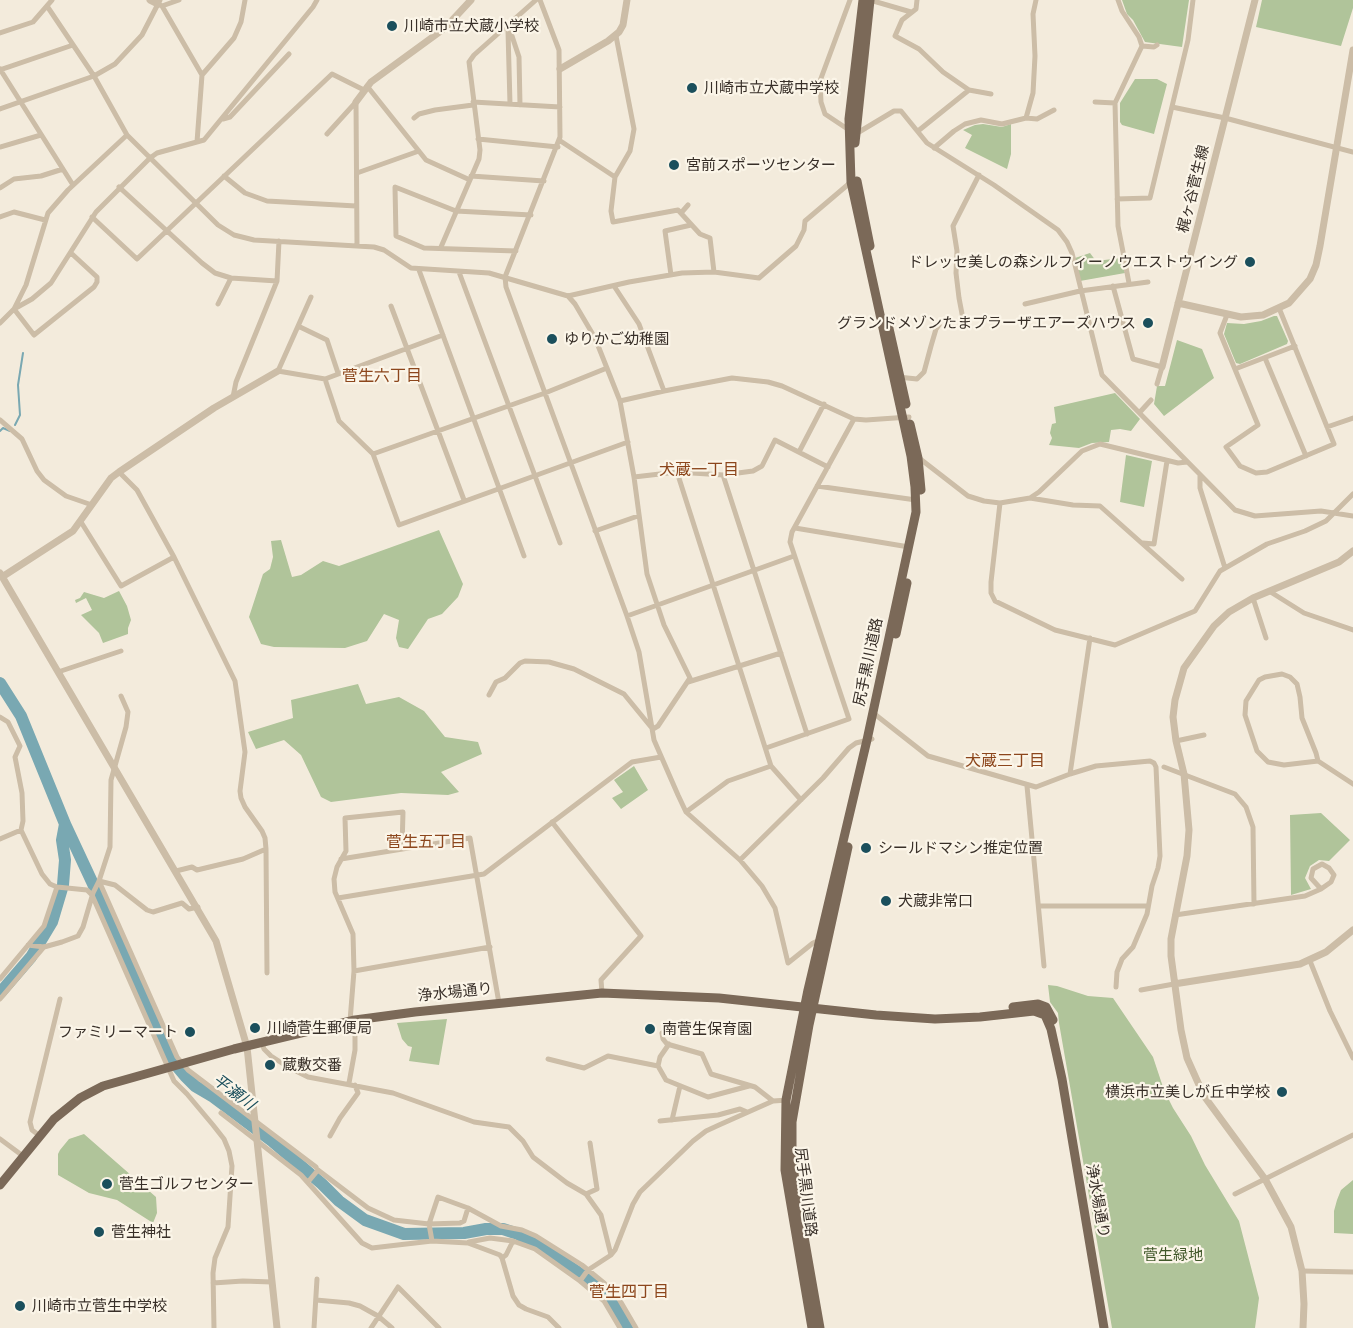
<!DOCTYPE html>
<meta charset="utf-8">
<style>
body{margin:0}
canvas{display:block;background:#f3ebdc}
</style>
<canvas width="1353" height="1328"></canvas>
<script>
const g = document.querySelector('canvas').getContext('2d');
g.lineJoin = 'round';
function fillPath(path, color) { g.fillStyle = color; g.fill(path, 'evenodd'); }
const shape = rows => new Path2D(rows.map(r => 'M' + r).join(''));
function stroke(path, color, width, dash) { g.strokeStyle = color; g.lineWidth = width; g.lineCap = dash ? 'butt' : 'round'; g.setLineDash(dash || []); g.stroke(path); }
function write(font, color, halo, rows, align = 'center') {
  g.font = font + ' Ubuntu,"Noto Sans JP",sans-serif'; g.lineWidth = 4.5; g.setLineDash([]); g.textBaseline = 'middle'; g.strokeStyle = halo; g.fillStyle = color; for (const [text, x, y, turn = 0] of rows) {
    g.save(); g.translate(x, y); g.rotate((+turn || 0) * Math.PI / 180); g.textAlign = isNaN(turn) ? turn : align; if (halo) g.strokeText(text, 0, 0); g.fillText(text, 0, 0); g.restore();
  }
}
fillPath(shape([
 [1122,0,1189,0,1182,47,1145,42,1133,20,1127,14],
 [1262,0,1353,0,1353,8,1341,46,1256,27],
 [1135,79,1157,79,1167,84,1154,134,1122,125,1120,122,1120,103],
 [983,124,1002,127,1011,124,1011,154,1007,169,965,148,972,135,963,130,975,125],
 [1090,253,1096,261,1121,258,1125,273,1080,281,1075,258],
 [1274,316,1277,316,1288,341,1287,344,1240,364,1236,363,1224,334,1227,323,1244,324,1261,321],
 [1177,340,1202,349,1214,378,1164,416,1154,404,1157,386,1165,386],
 [1115,393,1140,419,1131,431,1120,429,1111,430,1109,442,1092,443,1079,448,1049,445,1052,438,1050,433,1052,424,1056,423,1054,407],
 [1126,455,1152,461,1144,507,1120,502],
 [439,530,463,584,458,597,442,614,428,619,408,649,399,647,396,638,399,620,384,614,367,641,345,648,274,647,261,644,249,617,263,574,270,569,273,557,271,541,281,540,292,577,301,575,323,561,339,566],
 [119,591,127,606,131,620,128,628,128,634,103,643,99,633,81,615,92,610,86,598,76,603,75,600,80,598,84,592,104,598],
 [358,684,366,704,399,697,424,711,445,737,478,742,482,754,441,772,459,792,448,795,401,793,331,802,321,797,301,755,284,740,256,749,248,732,293,718,291,700],
 [634,766,648,790,621,809,612,798,623,792,614,780],
 [1321,813,1350,840,1329,861,1319,860,1310,866,1305,878,1311,889,1291,895,1290,815],
 [1048,985,1057,986,1088,996,1113,998,1153,1057,1164,1090,1173,1108,1191,1136,1205,1165,1239,1221,1259,1298,1255,1328,1112,1328,1059,1023,1058,1013,1050,1002],
 [447,1019,439,1065,409,1061,412,1047,408,1046,402,1039,397,1023],
 [84,1134,156,1197,157,1213,153,1223,117,1200,89,1193,58,1175,58,1154,60,1150,69,1139],
 [1353,1180,1353,1234,1334,1233,1334,1211,1337,1200,1341,1190]
]), '#b0c49a');
stroke(shape([
 [15,425,20,415,18,385,23,353],
 [0,431,3,428,10,431]
]), '#79a8b2', 2);
stroke(shape([
 [0,683,21,716,65,824,100,899,169,1057,185,1076,195,1086,212,1096,272,1141,322,1184,339,1201,365,1220,404,1234,464,1233,486,1229,503,1229,518,1234,541,1247,598,1286,620,1313,627,1328],
 [0,993,31,957,52,922,63,885,65,860,62,840,65,824]
]), '#79a8b2', 12);
stroke(shape([
 [540,0,559,50,560,137,505,277,506,287,627,616,639,652,654,740,678,795,686,812,740,860,762,886,775,908,788,963,813,943,820,940],
 [850,0,820,81,821,102,825,114,849,130,859,132,894,111,901,111,927,143,994,185,1058,230,1067,242,1072,253,1102,375,1235,510,1255,516,1321,511,1353,516],
 [870,0,911,12],
 [917,0,916,9,902,20,895,36,919,49,943,72,969,90,991,94],
 [1118,0,1122,11,1139,37,1142,46,1115,103,1118,226,1129,283],
 [160,5,162,6,179,0],
 [47,6,94,76,127,135,218,225,234,235,254,240,374,247,384,250,411,268,489,273,568,296,629,282,682,273,714,272,759,278,796,246,804,230,805,221,851,182],
 [162,6,202,75],
 [508,24,519,57,520,105],
 [508,31,510,104],
 [0,33,33,22,52,0],
 [616,36,634,129,630,151,615,177,611,211,613,222,678,210,700,234,710,238,714,272],
 [1142,46,1154,47,1157,45],
 [0,69,73,185],
 [0,70,73,45],
 [367,86,426,160,470,180],
 [356,102,357,245],
 [473,102,560,107],
 [1095,102,1115,103],
 [1172,107,1225,118,1353,152],
 [0,109,94,76,115,64,142,35,160,0],
 [414,118,419,114,435,110,473,105],
 [1026,118,1033,93,1035,56,1033,14,1036,0],
 [223,119,230,117,289,54],
 [918,131,969,90],
 [327,134,356,102],
 [478,139,558,147],
 [559,140,615,177],
 [197,142,202,75,234,38,241,22,245,0],
 [0,147,41,135],
 [934,148,954,131,965,124,981,120,1002,124,1026,118,1037,119,1054,110],
 [357,173,419,151],
 [224,176,245,193,267,201,356,206],
 [471,176,544,181],
 [119,187,202,263,215,273,231,278,277,281],
 [0,188,14,179,41,176,63,169],
 [1117,199,1150,198,1188,40,1193,0],
 [681,213,688,205],
 [0,217,14,212,45,220],
 [92,217,137,259,332,74,364,90],
 [441,247,479,159,480,150,469,62,474,55,536,0],
 [516,251,424,248,396,236,395,187,456,211,531,215],
 [71,253,97,277,97,282,94,287,34,335,14,309,26,285,48,213,68,190,127,135],
 [419,270,524,556],
 [459,272,560,543],
 [671,275,665,231,691,225],
 [614,286,639,324,664,391],
 [1113,286,1133,359,1162,367,1157,384],
 [568,296,575,304,595,338,620,401,634,477,647,574,664,625,690,678,658,726,653,729],
 [311,297,278,371,325,379,443,335],
 [218,304,231,278],
 [1025,304,1080,291,1148,282],
 [391,306,464,500],
 [1227,315,1220,333,1258,425,1226,447,1240,466,1256,473,1267,472,1334,444,1279,308],
 [963,319,959,298,956,273,957,251,953,226,979,175],
 [0,323,14,309,32,299,51,283,96,212,150,158,157,153,204,140,313,7,317,0],
 [298,326,327,340,338,373],
 [1265,358,1306,456],
 [1235,369,1295,346],
 [898,377,917,379,924,372,931,346,936,329,939,325],
 [325,379,339,421,373,454,399,525,628,442],
 [233,397,236,382,277,281,279,241],
 [620,401,664,391,732,378,768,382,782,386,854,419,866,420,909,417],
 [1140,412,1151,400],
 [0,420,22,439,37,471,44,480,66,496,92,505],
 [1327,427,1353,418],
 [799,452,824,404],
 [373,454,545,393,607,368],
 [919,458,968,496,984,501,1000,503,1030,498,1039,492,1082,451,1100,444,1178,463,1187,462],
 [119,472,137,490,174,557,235,681,245,752,240,791,241,798,245,807,262,831,265,838,266,849,243,859,197,870,192,867,176,871],
 [677,472,771,766,801,800],
 [723,475,807,734],
 [1200,476,1200,488,1225,568],
 [634,477,677,472,723,475,753,471,762,466,775,440,828,467],
 [817,486,916,500],
 [1030,498,1073,505,1100,506,1182,579],
 [1000,503,991,582,991,593,995,601,1055,630,1115,645,1195,611,1220,571,1267,544,1305,531,1326,521,1353,494],
 [81,522,121,586,174,557],
 [795,528,909,547],
 [595,531,638,516],
 [1143,543,1154,544,1167,461],
 [1269,591,1304,613,1353,630],
 [1253,598,1266,638],
 [627,616,794,556],
 [58,672,121,651],
 [688,682,781,653],
 [489,695,496,682,505,678,520,663,525,661,549,662,574,669,624,694,651,727],
 [872,712,928,756,1036,787,1070,774,1090,638],
 [0,717,8,722,20,746,15,757,22,793,23,821,21,830,42,874,50,884,57,887,87,890,92,895,174,1081,187,1094,213,1125,224,1139,229,1151,232,1166,228,1227,215,1258,213,1273,214,1328],
 [1176,741,1204,735],
 [766,748,849,719,790,542,792,532,854,419],
 [1318,761,1284,765,1268,762,1257,751,1245,715,1246,701,1259,680,1265,677,1282,674,1290,677,1297,684,1300,697,1302,718,1316,753,1318,761,1353,784],
 [1164,767,1235,794,1246,807,1253,827,1254,904],
 [1070,774,1096,766,1150,761,1154,763,1156,767,1160,856,1158,868,1152,886,1147,914,1133,947,1122,959,1117,972,1116,987],
 [1027,786,1044,966],
 [686,812,728,781,771,766],
 [552,822,641,936,601,980,602,993],
 [0,839,21,830],
 [266,849,267,973],
 [402,849,403,812,345,818,346,851,337,867,334,879,335,892,353,934,354,971,490,947],
 [341,859,470,838,499,1003],
 [740,860,823,778,849,748,856,743,872,739],
 [99,881,177,1057,188,1070,316,1167],
 [99,881,115,885,147,910,153,912,182,903,189,909,198,907],
 [338,898,484,874,632,762,661,757],
 [1039,906,1147,906],
 [1175,915,1305,896,1321,889,1331,882,1334,875,1329,868,1322,864,1313,869,1311,878,1321,889],
 [28,945,44,947,62,942,78,936,83,927,93,893,99,881,110,847,111,780,126,727,128,712,121,696],
 [1310,961,1330,1011,1353,1058],
 [0,979,44,926,57,887],
 [1141,990,1174,984],
 [0,999,44,947],
 [350,1021,354,971],
 [662,1033,663,1039,667,1044,702,1054,711,1074,755,1087,773,1101],
 [262,1043,264,1049,271,1056,288,1067,308,1077,393,1093,474,1122,509,1127,523,1141,533,1157,567,1183,586,1194,601,1215,611,1255],
 [669,1044,660,1057,658,1066,666,1080,708,1097,749,1086],
 [548,1059,584,1068,608,1056,658,1066],
 [349,1083,355,1050,355,1020],
 [221,1113,301,1175,362,1243,372,1248,432,1241,468,1243,500,1255,502,1258,513,1296,519,1305,526,1309,548,1317,559,1328],
 [672,1120,680,1086],
 [660,1121,718,1115,740,1109,747,1112],
 [40,1136,32,1130,30,1122,60,999],
 [330,1136,340,1118,358,1093,355,1085],
 [0,1139,23,1156],
 [308,1182,318,1170,368,1208,394,1220,429,1224,460,1223,464,1221,468,1208],
 [586,1194,597,1189,590,1143],
 [1235,1194,1353,1135],
 [432,1241,429,1224,438,1197,468,1208,501,1226,522,1230,536,1236,582,1265,604,1283,619,1299,636,1328],
 [469,1242,490,1238,513,1241],
 [502,1258,506,1255,513,1241,535,1249,580,1281,604,1301,620,1328],
 [1302,1271,1353,1272],
 [580,1281,588,1270,611,1255,615,1250,633,1204,640,1192,693,1141,706,1131,719,1125,773,1101,788,1100],
 [213,1283,243,1281,272,1282],
 [316,1300,349,1303,360,1306,378,1316,392,1328],
 [314,1328,317,1279],
 [371,1328,398,1287,439,1328]
]), '#ccbda7', 5);
stroke(shape([
 [150,0,158,4],
 [560,69,608,41,619,32,623,25,627,0],
 [356,102,371,82,445,28,471,0],
 [1178,303,1241,317,1263,315,1289,303,1310,279,1316,265,1320,246,1353,50],
 [1162,367,1255,0],
 [0,573,216,941,247,1047,277,1328],
 [2,577,73,531,111,478,119,472,214,408,278,371],
 [1174,984,1300,964,1326,952,1353,930],
 [1303,1328,1304,1304,1302,1271,1291,1227,1265,1179,1204,1096,1187,1058,1181,1030,1171,956,1171,939,1187,856,1189,830,1184,774,1176,741,1173,717,1175,700,1184,668,1214,626,1229,612,1253,598,1339,562,1353,551]
]), '#ccbda7', 7);
stroke(shape([
 [855,143,870,0],
 [857,181,870,246],
 [888,324,906,404],
 [910,424,918,458,921,490],
 [896,634,907,583],
 [1013,1007,1038,1004,1046,1007,1053,1020],
 [0,1185,54,1119,80,1098,103,1086,234,1049,355,1020,415,1012,602,993,719,998,876,1015,935,1019,980,1017,1034,1011,1045,1015,1051,1029,1062,1079,1104,1328],
 [812,1328,785,1170,786,1100,808,990,867,740,916,512,915,487,911,456,851,182,849,119,863,0],
 [820,1328,796,1191,792,1155,792,1122,809,1025,848,847]
]), '#7b6958', 9);
for (const [x, y, r, color] of [
 [392,26,6,"#1b4f5c"],
 [692,88,6,"#1b4f5c"],
 [674,165,6,"#1b4f5c"],
 [1250,262,6,"#1b4f5c"],
 [1148,323,6,"#1b4f5c"],
 [552,339,6,"#1b4f5c"],
 [866,848,6,"#1b4f5c"],
 [886,901,6,"#1b4f5c"],
 [255,1028,6,"#1b4f5c"],
 [650,1029,6,"#1b4f5c"],
 [190,1032,6,"#1b4f5c"],
 [270,1065,6,"#1b4f5c"],
 [1282,1092,6,"#1b4f5c"],
 [107,1184,6,"#1b4f5c"],
 [99,1232,6,"#1b4f5c"],
 [20,1306,6,"#1b4f5c"]
]) { const dot = new Path2D(); dot.arc(x, y, r, 0, 2 * Math.PI); g.fillStyle = color; g.fill(dot); stroke(dot, '#fbf5e8', 2); }
write('15px', '#382f28', '#fbf5e8', [
 ["川崎市立犬蔵小学校",404,26],
 ["川崎市立犬蔵中学校",704,88],
 ["宮前スポーツセンター",686,165],
 ["ドレッセ美しの森シルフィーノウエストウイング",1238,262,"right"],
 ["グランドメゾンたまプラーザエアーズハウス",1136,323,"right"],
 ["ゆりかご幼稚園",564,339],
 ["シールドマシン推定位置",878,848],
 ["犬蔵非常口",898,901],
 ["川崎菅生郵便局",267,1028],
 ["南菅生保育園",662,1029],
 ["ファミリーマート",178,1032,"right"],
 ["蔵敷交番",282,1065],
 ["横浜市立美しが丘中学校",1270,1092,"right"],
 ["菅生ゴルフセンター",119,1184],
 ["菅生神社",111,1232],
 ["川崎市立菅生中学校",32,1306]
], 'left');
write('15px', '#382f28', '#fbf5e8', [
 ["梶ヶ谷菅生線",1193,189,-76],
 ["尻手黒川道路",868,662,-78],
 ["浄水場通り",455,992,-6],
 ["尻手黒川道路",806,1192,83],
 ["浄水場通り",1098,1201,80]
]);
write('15px', '#41582a', '#fbf5e8', [
 ["菅生緑地",1173,1255]
]);
write('16px', '#8c461c', '#fbf5e8', [
 ["菅生六丁目",382,376],
 ["犬蔵一丁目",699,470],
 ["犬蔵三丁目",1005,761],
 ["菅生五丁目",426,842],
 ["菅生四丁目",629,1292]
]);
write('italic 16px', '#1b4f5c', '#fbf5e8', [
 ["平瀬川",234,1092,37]
]);
</script>
